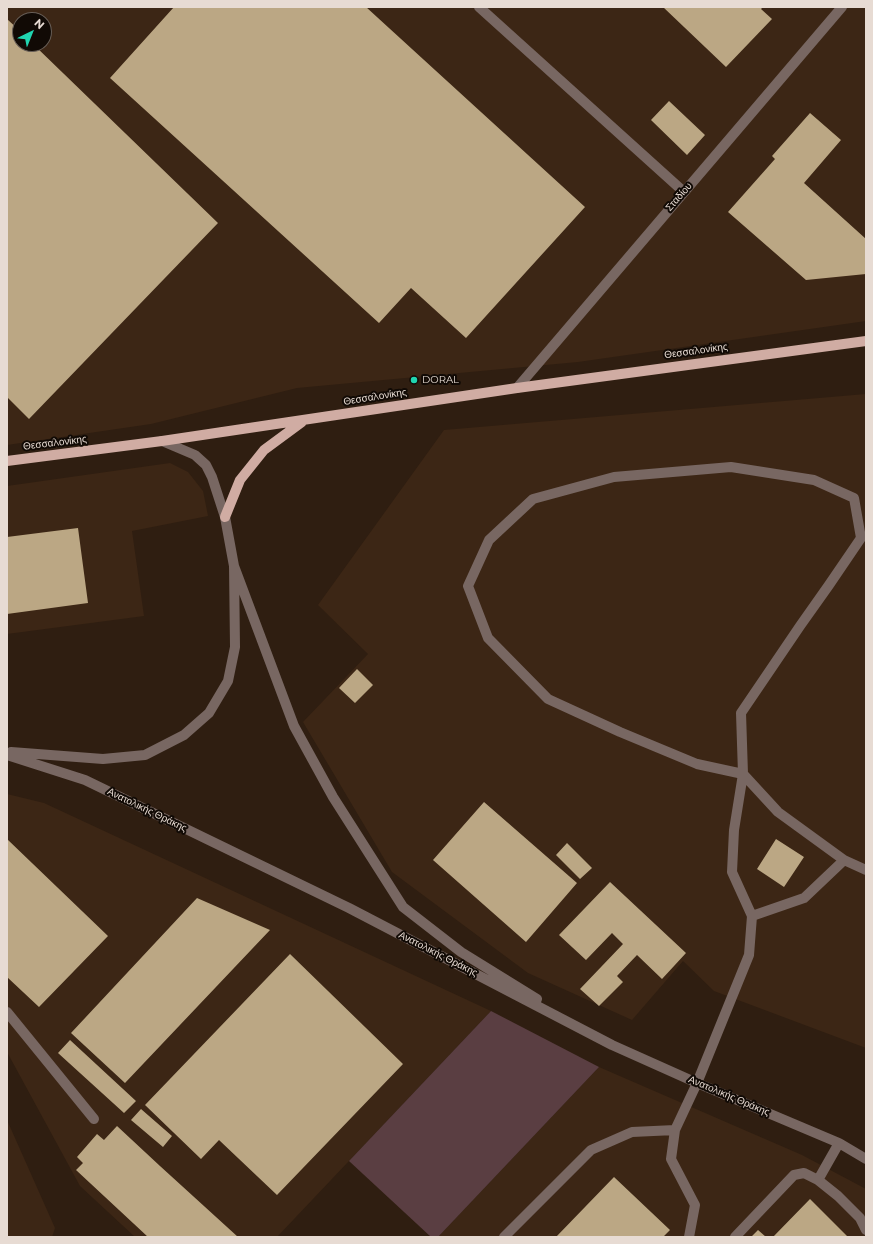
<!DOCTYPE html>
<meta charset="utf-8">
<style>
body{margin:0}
#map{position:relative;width:873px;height:1244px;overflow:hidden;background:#2f1e11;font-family:Montserrat,sans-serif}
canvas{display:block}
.frame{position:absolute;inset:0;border:8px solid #e7dbd3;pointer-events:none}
.north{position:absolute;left:12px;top:12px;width:40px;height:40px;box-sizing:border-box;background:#110a05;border:1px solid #675e57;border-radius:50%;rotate:43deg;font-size:11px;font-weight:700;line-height:16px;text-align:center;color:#e7dbd3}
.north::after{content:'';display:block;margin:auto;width:14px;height:18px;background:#20d5b0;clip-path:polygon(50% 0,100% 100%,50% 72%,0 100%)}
</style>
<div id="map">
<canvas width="873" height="1244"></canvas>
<div class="frame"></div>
<div class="north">N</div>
</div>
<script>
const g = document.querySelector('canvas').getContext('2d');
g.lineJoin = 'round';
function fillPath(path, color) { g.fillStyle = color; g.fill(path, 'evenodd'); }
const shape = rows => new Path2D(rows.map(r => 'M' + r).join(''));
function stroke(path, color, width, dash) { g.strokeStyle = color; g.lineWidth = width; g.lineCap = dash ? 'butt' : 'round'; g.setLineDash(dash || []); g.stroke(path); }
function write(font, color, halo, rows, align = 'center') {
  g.font = font + ' Montserrat,sans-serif'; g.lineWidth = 4; g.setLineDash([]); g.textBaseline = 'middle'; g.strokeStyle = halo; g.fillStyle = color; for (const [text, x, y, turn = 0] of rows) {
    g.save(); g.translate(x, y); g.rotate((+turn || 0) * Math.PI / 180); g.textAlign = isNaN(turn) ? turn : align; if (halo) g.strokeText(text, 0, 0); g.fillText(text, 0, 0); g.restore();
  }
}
fillPath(shape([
 [7,7,866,7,866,321,578,362,297,388,151,424,7,445],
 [20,20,44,20,44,44,20,44],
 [866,394,866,1048,714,991,683,961,632,1020,528,973,392,872,303,722,368,654,318,605,444,430],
 [170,463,188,472,203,491,208,516,132,531,144,616,7,634,7,486],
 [7,794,44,803,491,1011,277,1237,135,1237,80,1186,7,1052],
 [599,1067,802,1155,866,1189,866,1237,438,1237],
 [7,1120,55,1228,52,1237,7,1237]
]), '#3c2615');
fillPath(shape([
 [491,1011,599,1067,438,1237,431,1237,349,1161]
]), '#5a3e42');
fillPath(shape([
 [174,7,366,7,585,207,466,338,411,288,379,323,110,78],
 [663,7,763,7,761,9,772,19,726,67],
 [7,19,20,31,20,44,33,44,218,223,29,419,7,397],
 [669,101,705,135,687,155,651,120],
 [810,113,841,140,804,183,866,239,866,274,806,280,728,212,775,159,772,156],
 [78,528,88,603,7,614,7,537],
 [357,669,373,685,355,703,339,688],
 [484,802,577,883,526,942,433,860],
 [7,839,108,936,39,1007,7,977],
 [776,839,804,857,784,887,757,869],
 [567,843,592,868,580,879,556,855],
 [610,882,686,953,662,979,637,955,617,976,623,982,599,1006,580,989,623,944,612,933,586,960,559,935],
 [197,898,270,930,125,1083,71,1033],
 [290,954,403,1064,277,1195,219,1140,201,1159,145,1105],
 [70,1040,136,1101,124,1113,58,1053],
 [141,1109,172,1136,163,1147,131,1120],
 [117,1126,160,1166,238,1237,148,1237,119,1210,76,1170,83,1163,77,1157,97,1134,104,1140],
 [614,1177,670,1230,663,1237,556,1237],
 [810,1199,848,1237,773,1237],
 [758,1230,766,1237,751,1237]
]), '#bba784');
stroke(shape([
 [479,7,684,192],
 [517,388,842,7],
 [234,566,294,726,333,797,403,907,461,952,537,999],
 [11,752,103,759,145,755,184,735,209,713,228,681,235,647,234,566,225,517,212,477,206,465,195,455,162,441],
 [7,755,85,780,349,908,612,1045,697,1083,839,1143,866,1159],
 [752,916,804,898,844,860],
 [7,1012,94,1119],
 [818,1180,839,1143],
 [504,1237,591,1150,632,1132,675,1130],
 [689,1237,695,1205,671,1159,675,1130,697,1083,749,955,752,916,732,872,734,830,743,774,741,713,800,626,829,585,861,538,854,498,814,480,731,467,614,477,533,499,489,540,468,586,488,638,548,699,620,732,697,764,743,774,778,812,844,860,866,870],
 [735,1237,794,1175,804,1173,818,1180,838,1196,860,1218,866,1230]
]), '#786762', 10);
stroke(shape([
 [7,461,162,441,517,388,866,341],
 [225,517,240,480,264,450,302,422]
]), '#d0aca3', 10);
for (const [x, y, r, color] of [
 [414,380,4,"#20d5b0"]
]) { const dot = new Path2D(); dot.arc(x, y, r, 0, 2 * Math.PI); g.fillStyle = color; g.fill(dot); stroke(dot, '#110a05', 1.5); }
write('10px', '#e7dbd3', '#110a05', [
 ["Σταδίου",679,197,-49],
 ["Θεσσαλονίκης",696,351,-8],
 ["Θεσσαλονίκης",375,397,-9],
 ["Θεσσαλονίκης",55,443,-7],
 ["Ανατολικής Θράκης",147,810,26],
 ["Ανατολικής Θράκης",438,954,27],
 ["Ανατολικής Θράκης",729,1096,23]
]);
write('10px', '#e7dbd3', '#110a05', [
 ["DORAL",422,380]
], 'left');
</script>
